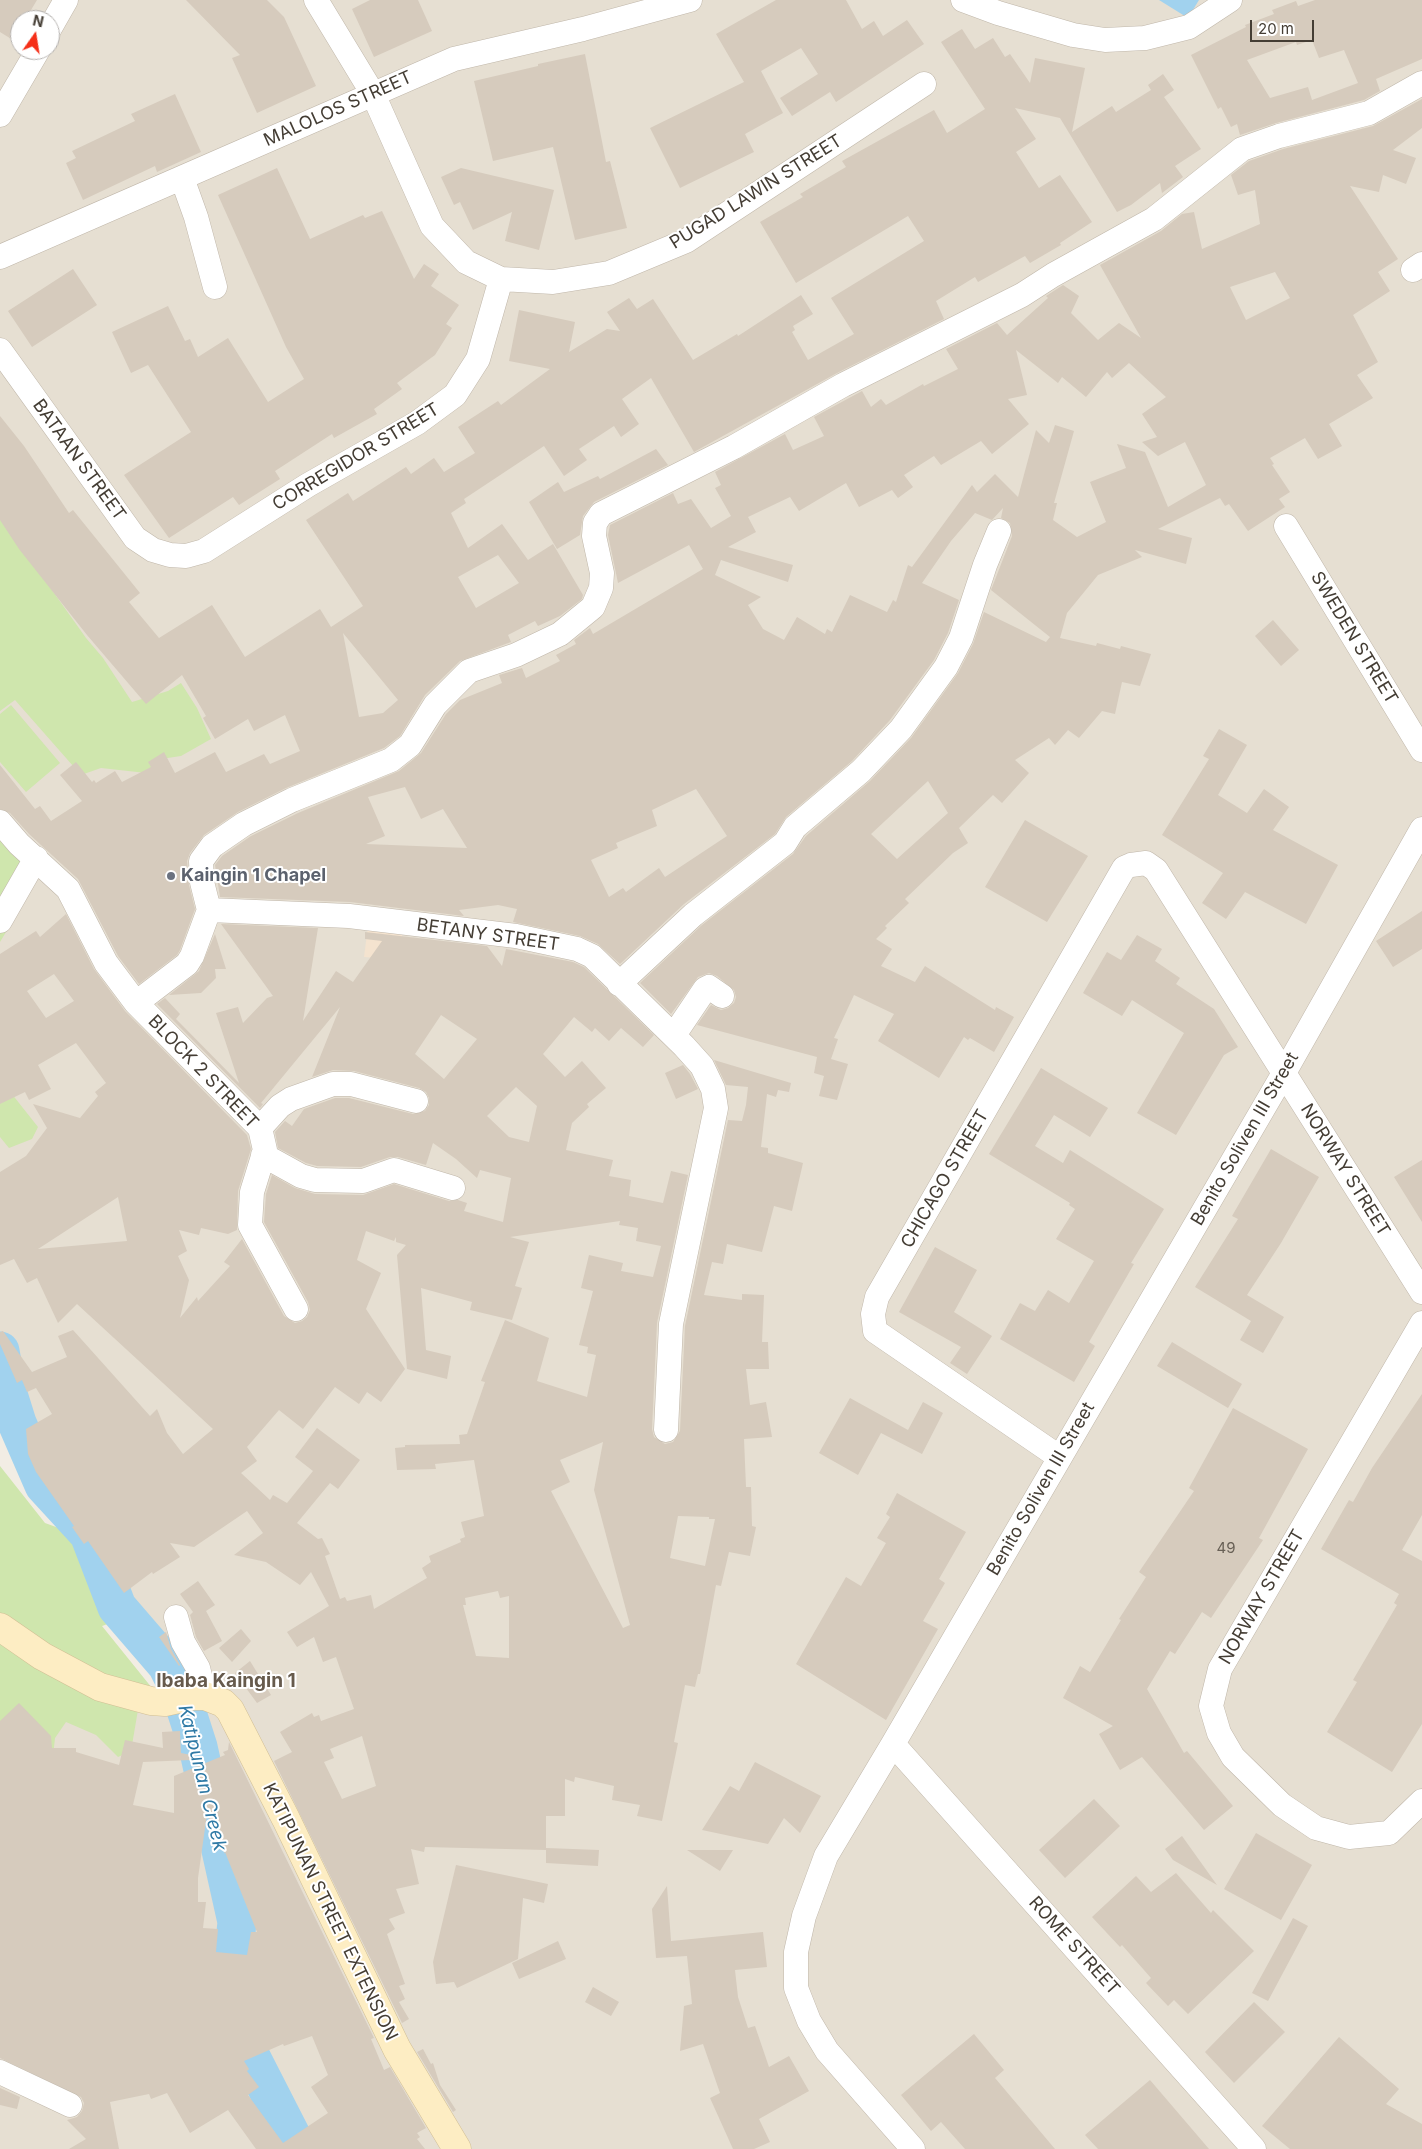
<!DOCTYPE html>
<meta charset="utf-8">
<style>
body{margin:0}
#map{position:relative;width:1422px;height:2149px;overflow:hidden;background:#f2ede4;font-family:Inter,sans-serif}
canvas{display:block}
.north{position:absolute;left:10px;top:10px;width:50px;height:50px;box-sizing:border-box;background:#fff;border:1px solid #b4b1ae;border-radius:50%;rotate:13deg;font-size:14px;font-weight:700;line-height:20px;text-align:center;color:#443d34}
.north::after{content:'';display:block;margin:auto;width:18px;height:22px;background:#f52f18;clip-path:polygon(50% 0,100% 100%,50% 72%,0 100%)}
.scale{position:absolute;left:1250px;top:20px;width:64px;height:22px;box-sizing:border-box;border:2px solid #443d34;border-top:0;padding-left:6px;font-size:15px;line-height:18px;white-space:nowrap;color:#443d34;-webkit-text-stroke:4px #fff;paint-order:stroke}
</style>
<div id="map">
<canvas width="1422" height="2149"></canvas>
<div class="north">N</div>
<div class="scale">20 m</div>
</div>
<script>
const g = document.querySelector('canvas').getContext('2d');
g.lineJoin = 'round';
function fillPath(path, color) { g.fillStyle = color; g.fill(path, 'evenodd'); }
const shape = rows => new Path2D(rows.map(r => 'M' + r).join(''));
function stroke(path, color, width, dash) { g.strokeStyle = color; g.lineWidth = width; g.lineCap = dash ? 'butt' : 'round'; g.setLineDash(dash || []); g.stroke(path); }
function write(font, color, halo, rows, align = 'center') {
  g.font = font + ' Inter,sans-serif'; g.lineWidth = 4; g.setLineDash([]); g.textBaseline = 'middle'; g.strokeStyle = halo; g.fillStyle = color; for (const [text, x, y, turn = 0] of rows) {
    g.save(); g.translate(x, y); g.rotate((+turn || 0) * Math.PI / 180); g.textAlign = isNaN(turn) ? turn : align; if (halo) g.strokeText(text, 0, 0); g.fillText(text, 0, 0); g.restore();
  }
}
fillPath(shape([
 [0,0,1422,0,1422,2149,0,2149,0,1641,163,1713,177,1714,197,1745,180,1691,167,1665,117,1607,89,1534,44,1485,17,1423,7,1391,0,1351],
 [20,20,50,20,50,50,20,50]
]), '#e6dfd2');
fillPath(shape([
 [368,926,402,929,402,960,364,957]
]), '#f4e3cf');
fillPath(shape([
 [0,517,86,638,103,658,132,702,168,691,181,683,197,708,211,739,181,756,161,759,146,773,101,768,81,775,15,700,0,711],
 [11,705,60,763,26,792,0,762,0,714],
 [0,834,24,861,21,907,0,942],
 [0,1079,38,1127,32,1139,9,1148,0,1137],
 [0,1466,45,1523,81,1536,116,1621,102,1626,152,1688,129,1687,0,1619],
 [0,1641,139,1704,131,1751,118,1757,96,1735,66,1722,55,1738,51,1775,0,1784]
]), '#cfe6ad');
fillPath(shape([
 [1159,0,1199,0,1188,18]
]), '#a1d2ee');
stroke(shape([
 [0,1351,7,1391,17,1423,44,1485,89,1534,117,1607,167,1665,180,1691,198,1747,237,1922,228,2012,298,2149]
]), '#a1d2ee', 39);
fillPath(shape([
 [0,0,37,0,25,20,20,20,20,28,13,40,0,32],
 [186,0,267,0,284,17,316,86,257,113,232,58,240,55],
 [370,0,418,0,432,31,374,57,352,9],
 [776,0,846,0,862,29,874,21,883,36,907,20,924,44,836,102,830,92,792,116,780,98,818,74,801,48,761,71,783,113,745,134,754,152,680,188,650,128,744,82,716,34],
 [1315,0,1422,0,1422,59,1376,79,1380,91,1364,100,1276,123,1240,135,1237,124,1231,127,1221,107,1218,109,1191,55,1246,27,1245,25,1274,14,1272,10,1296,1,1298,6],
 [1312,40,1319,58,1344,50,1358,83,1312,100,1308,87,1270,98,1247,60,1296,42,1297,45],
 [962,29,975,49,993,38,1005,57,1010,54,1030,83,1035,58,1085,68,1072,132,1112,106,1116,112,1151,90,1148,85,1163,74,1174,90,1164,97,1201,149,1175,166,1183,177,1162,193,1160,183,1131,205,1117,212,1060,118,1015,108,1036,139,1016,152,1039,188,1060,175,1092,222,1060,243,1061,245,1030,263,1025,256,978,282,975,277,936,301,944,319,837,373,694,452,651,378,622,399,639,424,621,437,614,426,579,449,587,460,564,476,544,446,464,499,466,503,451,513,468,548,502,524,528,560,553,544,583,595,582,599,560,616,538,626,535,621,508,635,511,642,460,661,425,695,400,736,384,748,286,788,238,812,204,835,190,853,187,861,189,885,195,909,180,950,177,955,139,984,118,956,78,879,29,834,10,813,0,809,0,765,35,809,40,806,51,821,82,801,60,775,76,762,92,782,94,780,96,783,115,771,122,782,151,767,148,762,164,752,175,773,215,752,226,772,264,754,270,764,300,751,285,715,254,731,248,719,215,739,203,718,206,716,182,675,146,704,87,635,19,549,0,520,0,416,24,446,69,513,73,510,140,593,129,602,159,638,212,605,245,657,320,609,331,627,363,606,306,520,348,493,353,501,406,467,411,474,434,458,444,472,475,453,458,427,498,401,501,405,550,369,509,361,519,310,575,322,569,352,607,329,620,331,607,312,629,298,637,309,653,299,693,360,737,334,738,336,801,295,813,314,793,326,795,330,792,332,808,360,854,334,831,298,924,241,908,216,796,283,760,222,803,197,800,194,846,167,842,161,934,110,947,133,985,109,941,42],
 [498,555,519,583,476,608,458,577],
 [343,633,398,700,383,713,359,717],
 [585,54,606,162,610,161,627,228,575,240,553,147,493,161,474,81,538,66,538,64],
 [175,94,201,152,157,172,155,166,83,200,66,163,76,158,72,151,135,121,131,114],
 [1422,99,1422,128,1393,150,1416,158,1406,184,1383,175,1379,192,1350,186,1398,259,1378,272,1390,291,1353,315,1378,362,1357,375,1373,398,1329,424,1342,446,1318,459,1305,438,1270,458,1274,464,1272,465,1290,492,1279,499,1285,507,1248,531,1229,504,1225,506,1220,498,1158,529,1192,538,1186,564,1135,550,1142,557,1098,575,1067,613,1060,638,1096,646,1097,643,1120,649,1121,646,1151,654,1140,686,1122,682,1115,714,1102,711,1079,738,1068,730,1055,745,1049,738,1015,760,1029,773,1002,803,993,795,959,828,968,843,953,853,905,899,909,903,885,926,887,928,876,939,892,949,881,966,915,982,925,966,995,1010,996,1007,1014,1017,994,1052,970,1038,968,1040,964,1037,939,1078,878,1041,894,1014,854,995,834,1038,838,1039,831,1059,848,1064,837,1100,819,1096,824,1076,814,1073,817,1057,697,1025,711,1005,721,1010,728,1008,734,1003,736,997,734,990,717,976,709,973,698,977,671,1014,640,983,702,925,793,854,806,836,870,781,911,738,958,673,973,644,984,612,1046,642,1050,637,991,590,1012,536,1010,523,1001,518,1003,508,992,520,975,513,951,541,922,583,959,600,948,633,934,660,890,720,852,761,786,817,775,834,684,904,620,964,598,944,580,936,513,922,517,909,498,905,459,910,464,916,350,902,220,897,215,865,222,856,251,836,298,813,399,771,421,753,446,714,460,700,502,683,499,675,522,668,526,678,560,661,556,655,576,644,574,640,590,628,593,634,703,569,689,545,618,583,608,535,610,525,673,493,678,504,691,499,711,528,731,516,715,488,721,485,715,472,785,434,793,450,824,436,814,417,862,391,871,407,881,399,886,405,923,384,924,386,958,369,946,349,997,323,1007,335,1048,298,1046,296,1063,285,1079,296,1071,313,1098,340,1119,323,1141,338,1100,265,1161,231,1182,214,1194,212,1202,249,1260,224,1255,190,1238,195,1231,175,1249,161,1283,149,1373,126],
 [1275,272,1290,298,1246,320,1230,287],
 [1016,350,1058,383,1062,377,1086,397,1107,372,1112,378,1129,363,1166,397,1142,414,1157,437,1142,442,1158,456,1185,442,1206,485,1168,507,1145,452,1117,444,1126,468,1090,482,1106,522,1077,537,1053,520,1057,503,1054,503,1074,431,1055,425,1049,443,1036,430,1018,497,995,474,977,492,972,485,912,567,908,565,896,602,893,600,887,612,850,595,832,632,827,629,825,634,797,617,784,640,763,629,748,605,761,597,715,575,721,560,788,582,793,565,728,547,756,532,748,517,790,497,799,511,846,483,859,507,892,490,898,498,913,487,904,475,934,456,941,465,981,441,992,454,1029,424,1008,399,1027,395],
 [928,781,948,813,897,859,871,834],
 [405,787,421,819,443,809,467,848,366,844,385,836,368,797],
 [696,789,727,836,665,877,659,868,626,892,623,888,609,897,591,860,618,848,616,843,657,826,652,810],
 [277,168,310,239,363,215,365,218,382,211,414,279,424,264,439,274,431,286,459,305,446,324,452,328,435,355,397,383,402,389,374,409,377,414,334,438,332,434,275,471,280,479,239,505,233,497,169,538,124,475,191,432,148,365,131,373,112,332,168,306,185,341,190,339,198,357,228,338,268,402,304,379,286,347,218,195],
 [461,168,554,190,539,250,505,241,512,212,473,230,460,202,454,205,441,177],
 [73,269,97,305,32,347,8,311],
 [656,449,668,465,594,502,583,516,580,535,557,549,529,502,558,482,564,492,598,476,600,479],
 [1273,620,1299,650,1281,666,1255,636],
 [1219,729,1247,745,1218,795,1247,813,1264,789,1289,807,1273,830,1338,865,1306,924,1245,892,1226,919,1202,903,1223,873,1162,835,1209,759,1203,756],
 [1025,820,1088,856,1047,922,985,887],
 [1422,911,1422,949,1393,967,1376,941],
 [66,914,94,969,125,1011,247,1135,251,1149,238,1191,237,1230,228,1234,201,1228,199,1235,179,1230,187,1251,178,1256,189,1280,180,1318,197,1297,198,1301,230,1266,224,1262,242,1239,284,1316,295,1323,302,1321,307,1317,310,1310,308,1302,264,1222,266,1194,272,1175,295,1188,315,1194,363,1195,394,1184,449,1201,458,1200,467,1203,464,1211,503,1222,511,1178,480,1170,477,1178,456,1159,433,1143,426,1165,398,1157,390,1157,361,1167,317,1166,306,1163,278,1148,275,1132,285,1121,292,1126,304,1109,335,1098,349,1098,413,1114,425,1111,429,1105,429,1098,426,1092,419,1088,354,1071,333,1070,312,1077,340,1007,261,1103,263,1104,260,1108,157,1004,165,998,180,1014,176,1019,239,1083,216,1013,238,1007,243,1023,267,998,273,996,221,924,318,928,303,1021,336,971,353,982,382,941,365,939,365,932,487,946,502,966,506,949,573,962,584,967,654,1035,643,1047,621,1028,609,1041,595,1028,592,1032,574,1017,543,1054,565,1077,582,1061,606,1088,587,1104,589,1107,572,1123,566,1150,613,1160,609,1176,631,1180,629,1196,663,1203,671,1171,688,1175,657,1323,652,1429,654,1437,665,1444,673,1442,680,1431,685,1326,728,1120,742,1121,746,1105,748,1087,726,1085,714,1060,791,1083,789,1092,778,1090,776,1097,767,1094,761,1147,768,1148,768,1153,803,1163,792,1211,774,1206,762,1252,727,1244,723,1264,712,1262,704,1295,742,1300,742,1294,764,1295,762,1342,768,1342,769,1369,746,1369,750,1405,766,1402,772,1437,744,1439,746,1487,751,1487,752,1526,756,1527,750,1556,729,1552,721,1586,716,1585,700,1674,698,1674,695,1687,685,1685,674,1742,678,1743,662,1821,637,1816,640,1805,612,1800,614,1786,575,1777,574,1782,565,1779,565,1816,546,1816,546,1850,425,1847,424,1852,411,1849,419,1884,396,1889,405,1913,389,1919,395,1929,387,1934,405,1984,399,1986,405,1999,399,2002,409,2019,402,2023,274,1761,292,1752,280,1732,312,1713,314,1717,319,1715,321,1721,354,1709,336,1657,323,1662,314,1637,297,1647,287,1632,329,1606,311,1572,300,1585,266,1562,234,1555,263,1533,247,1511,194,1547,170,1543,180,1557,153,1574,152,1572,124,1593,88,1541,84,1544,72,1527,74,1526,36,1472,28,1454,26,1429,52,1414,36,1388,27,1392,22,1380,17,1383,0,1344,0,1332,3,1331,32,1372,67,1357,58,1336,73,1330,150,1416,157,1409,167,1433,183,1454,213,1429,77,1304,58,1323,37,1278,27,1283,14,1259,0,1265,0,1172,26,1156,47,1128,33,1104,80,1118,98,1096,95,1092,106,1083,76,1043,38,1065,51,1089,29,1100,25,1092,0,1104,0,954,36,931,40,937],
 [54,974,74,1001,46,1018,27,991],
 [441,1015,477,1039,444,1079,415,1054],
 [516,1087,537,1106,529,1142,509,1137,487,1116],
 [118,1197,127,1241,38,1249],
 [620,1221,619,1225,638,1228,636,1241,661,1246,653,1277,621,1271,623,1263,589,1255,581,1288,593,1291,579,1345,588,1347,587,1353,596,1355,587,1397,537,1381,549,1338,505,1320,481,1381,485,1382,467,1434,459,1435,460,1444,405,1445,405,1447,395,1448,397,1470,436,1469,435,1464,474,1460,484,1516,461,1522,465,1537,460,1539,461,1542,429,1556,431,1562,422,1568,427,1578,374,1609,371,1595,347,1601,345,1597,340,1599,325,1556,330,1554,322,1538,318,1539,297,1523,330,1483,338,1489,360,1460,317,1428,295,1457,313,1471,287,1503,273,1495,270,1500,241,1473,257,1461,247,1447,279,1410,303,1429,335,1387,359,1404,367,1392,381,1402,405,1369,366,1309,381,1273,357,1260,366,1231,394,1241,396,1237,396,1242,406,1245,397,1255,407,1369,447,1379,451,1356,426,1350,421,1288,472,1302,470,1310,512,1320,522,1288,515,1286,529,1242,510,1237],
 [603,1442,594,1490,630,1625,623,1628,551,1491,570,1482,560,1460],
 [678,1516,709,1517,709,1519,715,1519,705,1566,670,1558],
 [498,1591,500,1598,509,1596,509,1658,476,1656,463,1605,466,1605,465,1598],
 [362,1736,376,1786,342,1799,324,1762,334,1758,330,1749],
 [215,934,226,969,215,969,216,978,201,993,169,995,199,971],
 [1137,935,1162,949,1155,961,1180,978,1176,984,1214,1009,1238,1047,1224,1055,1176,1135,1137,1113,1184,1033,1132,1000,1122,1016,1083,993,1107,952,1121,960],
 [683,1065,690,1074,698,1089,676,1099,665,1073],
 [1041,1068,1108,1108,1090,1137,1054,1115,1035,1146,1063,1163,1070,1150,1164,1209,1131,1263,1134,1264,1089,1342,1095,1346,1074,1382,1000,1339,1020,1303,1035,1311,1048,1290,1069,1303,1094,1261,1056,1239,1075,1209,1069,1205,1070,1203,989,1154],
 [1271,1149,1319,1177,1281,1243,1247,1295,1284,1317,1263,1353,1240,1340,1251,1321,1195,1287,1238,1219,1232,1216],
 [1422,1160,1422,1222,1394,1177],
 [935,1247,977,1270,954,1312,992,1336,967,1374,950,1363,961,1347,899,1312],
 [1172,1342,1242,1384,1228,1408,1157,1366],
 [1422,1394,1422,1515,1402,1550,1422,1561,1422,1724,1392,1772,1327,1732,1357,1682,1353,1680,1397,1605,1394,1603,1399,1594,1321,1549,1349,1500,1353,1502,1372,1468],
 [850,1398,908,1430,923,1402,943,1413,922,1454,881,1433,858,1475,819,1453],
 [1233,1408,1308,1449,1259,1538,1263,1540,1211,1618,1202,1612,1175,1654,1170,1651,1147,1689,1184,1753,1187,1751,1233,1806,1204,1830,1142,1757,1120,1770,1099,1734,1113,1726,1063,1698,1080,1666,1090,1672,1121,1620,1119,1619,1146,1577,1139,1572,1194,1491,1189,1488],
 [897,1493,966,1532,939,1579,945,1583,923,1621,938,1629,886,1720,796,1664,846,1577,861,1586,886,1543,877,1538,890,1517,886,1514],
 [198,1581,215,1605,206,1611,222,1641,204,1651,196,1637,190,1615,193,1612,180,1594],
 [241,1629,251,1641,232,1662,219,1648],
 [166,1632,171,1649,180,1665,179,1666,159,1637],
 [250,1661,271,1695,257,1703,235,1673],
 [19,1703,51,1736,52,1748,76,1748,76,1752,119,1765,125,1740,163,1748,162,1732,180,1731,181,1753,191,1755,191,1760,143,1762,133,1805,174,1813,174,1776,225,1755,223,1752,228,1750,229,1742,374,2038,371,2039,384,2070,390,2067,426,2128,417,2133,420,2137,417,2139,425,2149,256,2149,228,2110,190,2133,167,2093,151,2099,149,2094,110,2102,119,2149,69,2149,86,2139,67,2120,77,2117,82,2111,84,2103,81,2097,0,2058,0,1721],
 [207,1814,225,1854,225,1852,257,1932,251,1932,247,1955,216,1952,218,1929,203,1928,206,1902,198,1902,198,1878],
 [312,2036,328,2075,311,2087,328,2113,283,2143,248,2095,259,2087,247,2071,249,2069,244,2061,283,2044,284,2046],
 [755,1762,821,1796,800,1833,784,1818,768,1844,702,1830,730,1786,739,1791],
 [1094,1799,1120,1826,1065,1878,1039,1850],
 [1256,1833,1312,1865,1281,1920,1224,1889],
 [1182,1836,1217,1885,1173,1860,1165,1849],
 [546,1848,599,1850,598,1866,546,1863],
 [687,1850,733,1850,720,1871],
 [456,1865,548,1884,544,1903,523,1898,518,1959,457,1988,454,1982,436,1984,433,1962],
 [1176,1873,1211,1913,1213,1910,1254,1951,1188,2014,1174,2000,1168,2006,1146,1983,1151,1978,1122,1945,1120,1947,1092,1917,1136,1876,1151,1892],
 [667,1886,671,1941,763,1932,767,1967,735,1970,738,1997,748,2028,755,2026,769,2067,789,2056,809,2091,759,2119,770,2142,754,2149,733,2149,710,2098,720,2093,703,2044,680,2051,684,2006,692,2004,687,1956,656,1958,654,1933,652,1909],
 [1293,1918,1308,1926,1268,2001,1252,1993],
 [558,1941,566,1959,519,1979,512,1963],
 [593,1987,619,2002,611,2016,585,2002],
 [1254,2002,1285,2032,1234,2083,1205,2052],
 [974,2034,1004,2070,995,2078,1055,2149,965,2149,941,2122,931,2131,901,2095],
 [1339,2037,1399,2089,1386,2104,1422,2124,1422,2149,1290,2149,1262,2126],
 [423,2049,431,2064,433,2063,440,2085,456,2110,453,2112,417,2052],
 [1150,2080,1209,2149,1098,2149,1085,2135],
 [0,2088,20,2097,17,2109,0,2105]
]), '#d6cbbd');
const street = shape([
 [316,0,373,94,432,226,466,262,501,279,553,282,609,273,686,241,924,84],
 [963,0,998,13,1073,35,1105,40,1145,38,1189,27,1230,0],
 [50,28,66,0],
 [0,115,38,50],
 [182,178,196,217,215,287],
 [0,257,454,59,583,29,690,0],
 [1413,270,1422,264],
 [0,350,135,538,153,550,170,555,186,556,204,551,308,485,417,423,455,395,478,359,501,279],
 [1286,526,1422,750],
 [0,822,19,844,68,889,106,963,136,1003,187,964,192,956,209,910],
 [209,910,202,882,201,861,212,846,244,824,292,800,391,760,410,745,435,705,469,671,516,655,560,634,593,607,601,588,602,573,594,536,595,523,601,514,734,447,843,385,1022,295,1053,275,1154,219,1242,149,1279,136,1369,113,1422,83],
 [209,910,349,916,516,936,577,949,592,956,684,1046,702,1066,713,1089,716,1108,671,1324,666,1430],
 [0,921,36,858],
 [619,984,693,915,785,843,795,827,861,771,901,729,946,667,961,638,985,565,999,531],
 [136,1003,260,1128,265,1150,252,1192,250,1225,296,1309],
 [674,1035,705,989,709,987,722,996],
 [260,1128,280,1106,291,1099,333,1084,351,1084,416,1101],
 [263,1155,301,1176,315,1180,363,1181,394,1170,453,1188],
 [1422,1323,1220,1669,1211,1706,1219,1733,1233,1757,1282,1805,1316,1828,1349,1837,1389,1833,1422,1801],
 [1059,1457,875,1331,873,1314,877,1297,1124,868,1131,865,1146,863,1156,870,1422,1292],
 [176,1617,183,1642,198,1668,205,1696],
 [893,1744,1254,2149],
 [0,2072,70,2105],
 [913,2149,827,2051,809,2021,796,1988,796,1952,804,1916,826,1856,893,1744,1284,1073,1422,829]
]);
const secondary = shape([
 [0,1627,42,1656,100,1687,151,1701,165,1702,192,1696,205,1696,223,1703,230,1710,286,1819,397,2049,457,2149]
]);
stroke(street, '#c0b7aa', 25);
stroke(secondary, '#d1bf95', 29);
stroke(street, '#fff', 24);
stroke(secondary, '#fdedc3', 28);
for (const [x, y, r, color] of [
 [171,876,5,"#6b7280"]
]) { const dot = new Path2D(); dot.arc(x, y, r, 0, 2 * Math.PI); g.fillStyle = color; g.fill(dot); stroke(dot, '#fff', 2); }
write('15px', '#686056', null, [
 ["49",1226,1548]
]);
write('18px', '#443d34', '#fff', [
 ["MALOLOS STREET",338,109,-24],
 ["PUGAD LAWIN STREET",756,192,-32],
 ["CORREGIDOR STREET",356,457,-31],
 ["BATAAN STREET",79,460,54],
 ["SWEDEN STREET",1354,638,59],
 ["BETANY STREET",488,935,8],
 ["BLOCK 2 STREET",203,1072,46],
 ["Benito Soliven Ⅲ Street",1245,1139,-60],
 ["NORWAY STREET",1345,1170,58],
 ["CHICAGO STREET",945,1179,-60],
 ["Benito Soliven Ⅲ Street",1041,1489,-60],
 ["NORWAY STREET",1262,1597,-60],
 ["KATIPUNAN STREET EXTENSION",330,1912,64],
 ["ROME STREET",1074,1946,48]
]);
write('bold 18px', '#5b616d', '#fff', [
 ["Kaingin 1 Chapel",181,876]
], 'left');
write('bold 19px', '#665a4c', '#fff', [
 ["Ibaba Kaingin 1",226,1681]
]);
write('italic 19px', '#2e79a5', '#fff', [
 ["Katipunan Creek",202,1778,76]
]);
</script>
